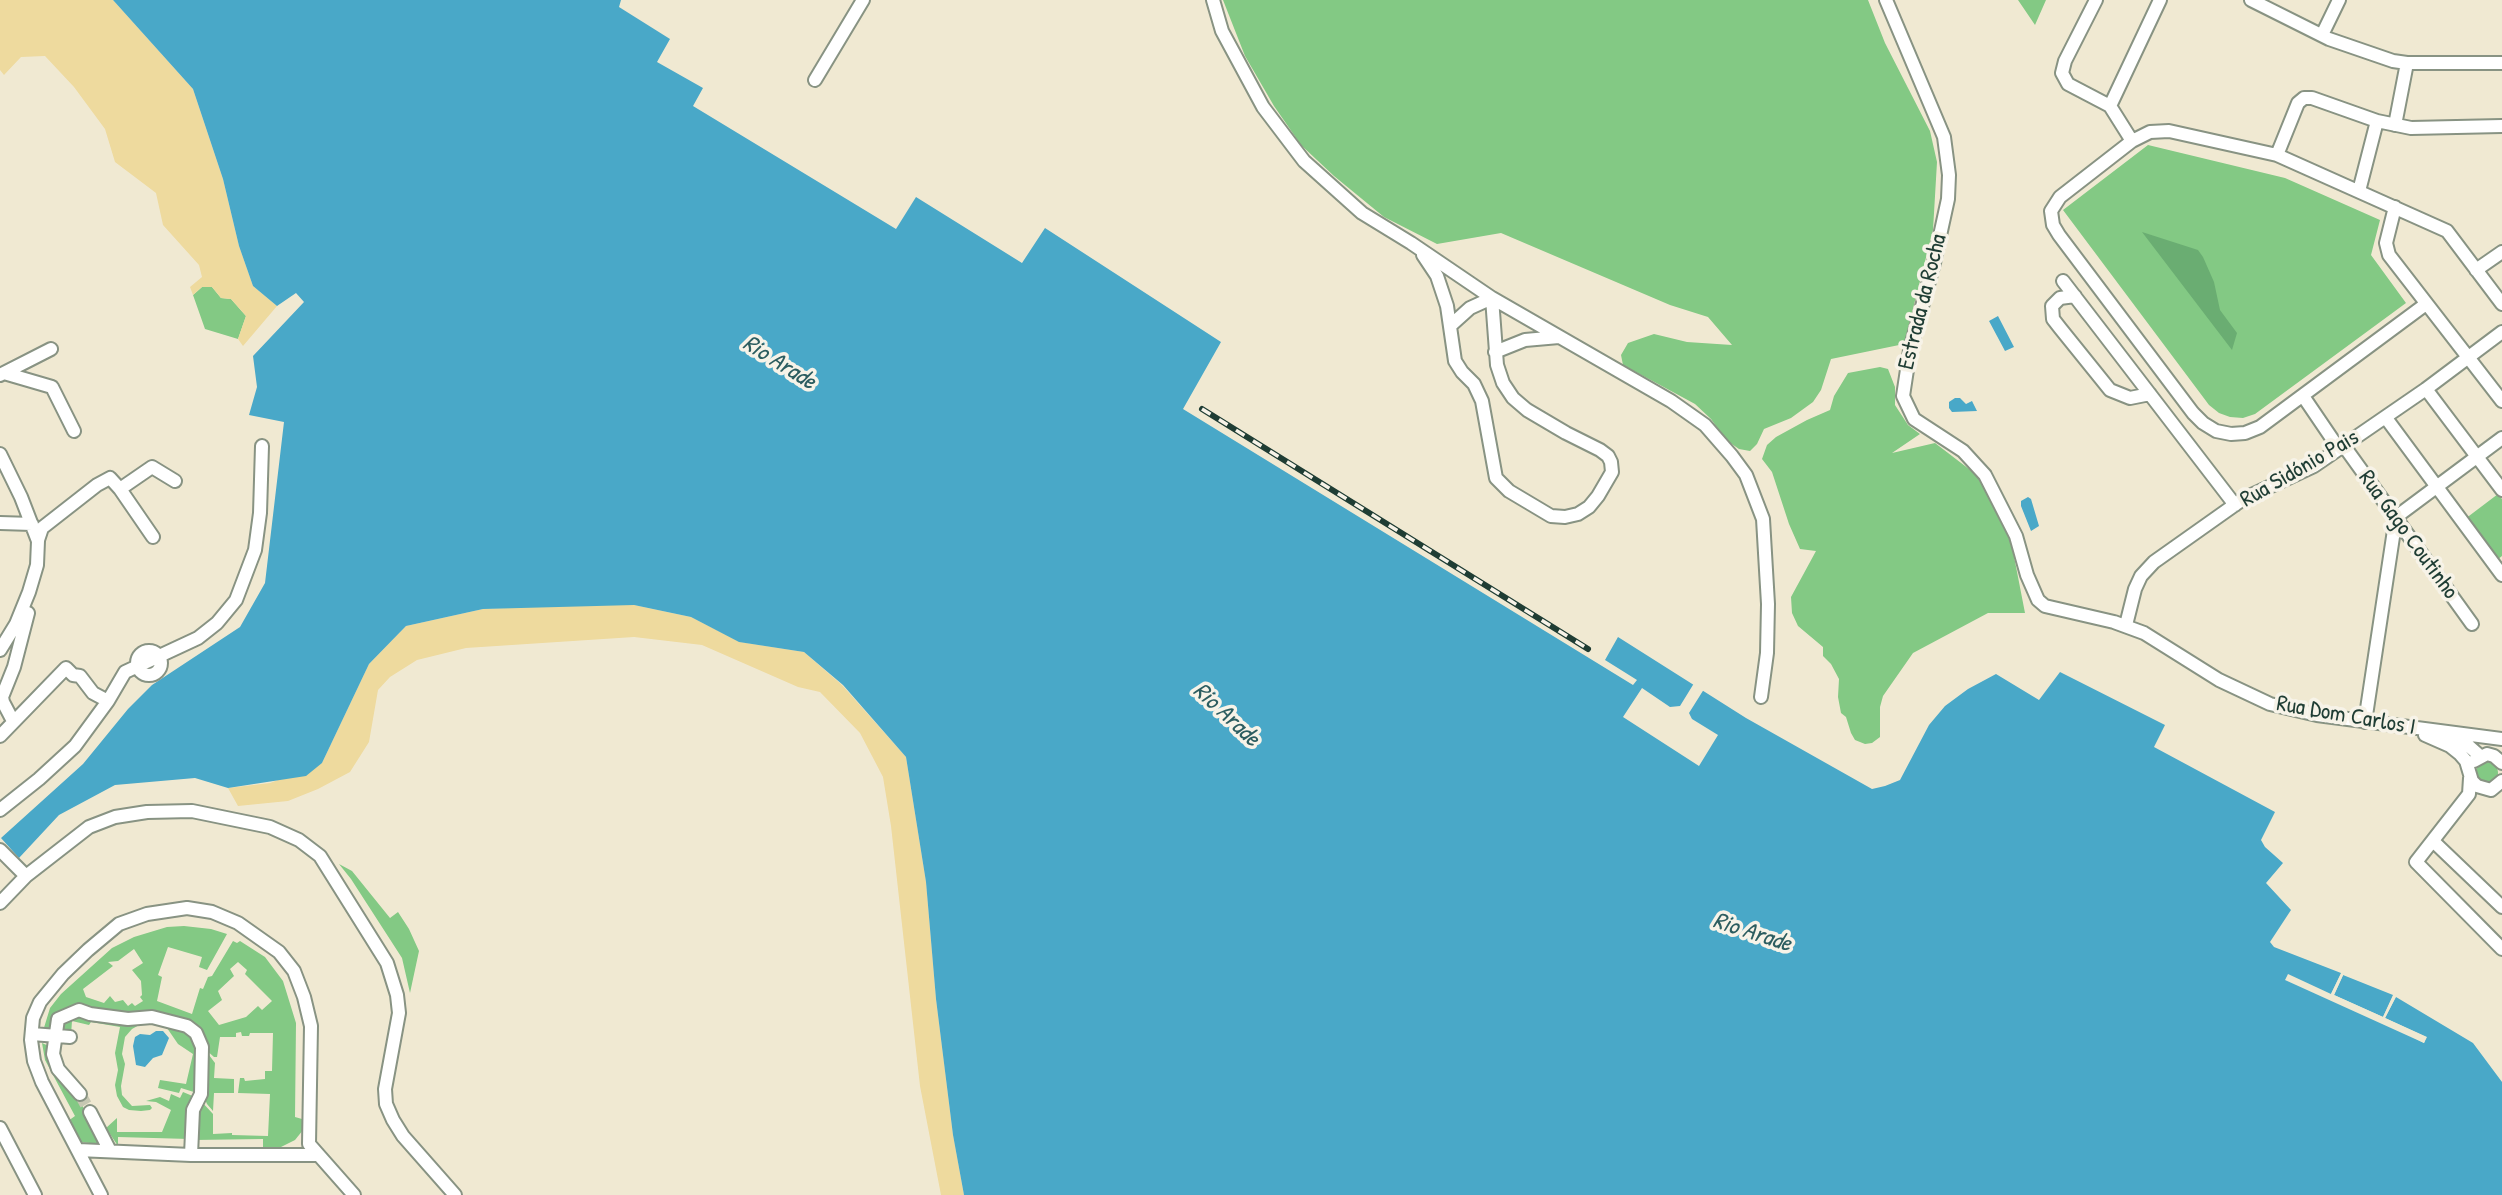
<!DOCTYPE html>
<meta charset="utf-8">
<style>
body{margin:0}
canvas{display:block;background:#f0e9d2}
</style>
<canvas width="2502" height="1195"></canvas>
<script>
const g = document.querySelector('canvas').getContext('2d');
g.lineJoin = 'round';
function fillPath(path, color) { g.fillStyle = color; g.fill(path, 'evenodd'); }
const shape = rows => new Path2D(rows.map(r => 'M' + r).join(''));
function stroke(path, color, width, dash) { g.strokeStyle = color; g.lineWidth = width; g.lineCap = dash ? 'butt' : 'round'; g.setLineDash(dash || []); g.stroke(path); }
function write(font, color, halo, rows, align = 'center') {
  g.font = font + ' "Patrick Hand",sans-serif'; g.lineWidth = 7; g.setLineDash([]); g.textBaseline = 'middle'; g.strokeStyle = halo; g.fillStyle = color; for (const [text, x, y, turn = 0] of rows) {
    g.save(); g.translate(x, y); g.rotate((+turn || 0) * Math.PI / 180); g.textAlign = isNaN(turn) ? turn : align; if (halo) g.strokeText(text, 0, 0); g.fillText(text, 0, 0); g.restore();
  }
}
fillPath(shape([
 [1223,0,1868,0,1885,43,1930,131,1937,162,1933,230,1904,344,1831,359,1821,390,1813,402,1791,418,1764,429,1757,444,1750,451,1739,449,1726,440,1711,419,1695,404,1623,365,1621,355,1628,343,1654,334,1687,342,1732,345,1708,317,1670,305,1501,233,1437,244,1384,217,1334,176,1301,145,1274,106,1245,56],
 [2018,0,2046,0,2035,25],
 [2148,145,2285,178,2380,220,2371,255,2406,303,2255,414,2243,418,2230,417,2219,413,2209,405,2063,210],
 [202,287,212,287,221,298,231,299,246,316,238,339,205,329,193,295],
 [1880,367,1888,369,1895,387,1895,405,1908,425,1920,434,1892,453,1935,443,1982,479,2011,541,2025,613,1988,613,1913,653,1883,696,1880,707,1880,737,1872,743,1865,744,1855,740,1851,733,1846,717,1841,713,1838,697,1839,679,1831,664,1823,656,1823,647,1798,626,1792,613,1791,597,1816,551,1800,549,1789,524,1772,472,1762,459,1767,445,1776,437,1807,420,1830,410,1834,396,1848,373],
 [2498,494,2502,499,2502,556,2497,560,2465,519],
 '2476 773a11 11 0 1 1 22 0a11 11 0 1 1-22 0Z',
 [339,864,352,871,390,918,398,912,409,929,419,951,410,993,402,958,351,879],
 [184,926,211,929,227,934,207,970,199,967,202,957,168,947,158,975,162,977,157,1001,192,1014,200,988,203,989,208,977,212,976,233,941,237,943,240,941,265,957,283,981,296,1023,295,1117,302,1119,303,1130,295,1140,281,1147,263,1148,263,1139,194,1140,195,1110,201,1101,213,1114,213,1134,232,1133,232,1135,268,1136,270,1094,238,1093,240,1078,244,1078,245,1081,265,1079,265,1071,272,1071,273,1033,250,1033,249,1036,242,1036,241,1032,236,1033,236,1037,220,1037,217,1057,214,1057,205,1049,197,1030,88,1011,82,1003,54,1015,50,1031,43,1031,50,1008,61,994,112,948,134,937,167,927],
 [134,949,143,963,132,970,141,981,142,995,140,997,143,1001,135,1006,132,1003,128,1006,123,1000,115,1002,110,996,104,1003,86,997,83,989,113,966,108,962,118,961],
 [238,962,247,970,245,974,272,1001,262,1010,258,1006,246,1017,219,1025,208,1011,222,1000,218,991,234,976,230,969],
 [73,1016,142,1019,185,1027,197,1043,197,1093,181,1088,179,1093,158,1088,160,1080,186,1084,193,1054,178,1044,167,1028,154,1024,141,1024,132,1029,125,1037,122,1054,125,1064,121,1086,122,1095,132,1106,150,1105,152,1108,150,1110,141,1111,129,1110,123,1107,117,1096,115,1085,118,1070,115,1053,120,1027,91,1022,89,1025,72,1021,71,1035,66,1034,61,1024],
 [42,1043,51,1047,99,1137,99,1144,80,1142,68,1121,75,1116,45,1060],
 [206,1051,215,1063,214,1078,234,1079,234,1093,214,1093,213,1111,207,1104,203,1095],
 [183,1092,195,1097,189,1139,118,1137,118,1146,106,1128,117,1118,117,1132,162,1132,171,1110,156,1102,146,1101,160,1097,169,1101,171,1094,180,1098]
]), '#83c984');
fillPath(shape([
 [2142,232,2198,250,2203,257,2214,282,2220,310,2237,333,2232,350]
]), '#6aad72');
fillPath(shape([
 [0,0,113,0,193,89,223,179,239,246,253,286,277,306,243,346,238,339,246,316,231,299,221,298,212,287,202,287,193,295,190,287,202,277,199,265,163,225,156,193,115,162,105,129,74,87,45,56,21,57,4,75,0,70],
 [574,605,634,605,691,617,740,642,804,652,842,685,906,757,926,882,936,999,953,1135,964,1195,941,1195,920,1086,891,826,883,777,860,733,820,692,798,687,702,645,634,637,466,648,417,660,390,677,378,690,369,742,350,772,318,789,288,801,238,806,228,788,270,783,322,763,369,664,406,626,483,609]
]), '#eeda9e');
fillPath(shape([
 [113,0,621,0,619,7,670,39,657,62,703,88,693,106,896,229,916,197,1022,263,1045,228,1221,342,1183,409,1633,685,1637,680,1605,660,1618,637,1746,718,1872,789,1885,786,1900,780,1929,725,1945,706,1968,689,1996,674,2039,700,2060,672,2165,725,2154,747,2275,812,2261,840,2265,847,2283,863,2266,883,2291,910,2270,942,2274,947,2341,973,2331,994,2424,1043,2426,1037,2385,1018,2396,997,2473,1043,2502,1082,2502,1195,964,1195,953,1135,936,999,926,882,906,757,843,685,804,652,739,642,691,617,634,605,483,609,406,626,369,664,322,763,306,776,228,788,195,778,115,785,59,815,19,858,1,838,83,764,128,709,152,685,240,627,265,583,284,422,249,415,257,387,253,356,304,302,296,293,277,306,253,286,239,246,223,179,193,89],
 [1998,316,2014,347,2005,351,1989,321],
 [1955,398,1960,398,1966,404,1972,401,1977,411,1952,412,1949,408,1949,402],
 [2028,497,2031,499,2039,526,2031,531,2021,506,2021,501],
 [2343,975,2393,995,2383,1017,2334,995],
 [156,1031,163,1031,169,1038,162,1055,153,1058,145,1067,136,1065,133,1046,135,1037,140,1034,150,1035]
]), '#49a8c8');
fillPath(shape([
 [1696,680,1706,686,1689,713,1692,719,1718,735,1699,766,1623,717,1642,688,1670,707,1680,706],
 [2343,970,2345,971,2334,995,2383,1017,2395,992,2397,994,2385,1018,2427,1037,2424,1043,2285,980,2288,974,2331,994]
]), '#f0e9d2');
stroke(shape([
 [80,1094,90,1112]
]), '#c6c7b2', 12, [12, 6]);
const minor = shape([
 [1213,0,1222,31,1263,107,1304,161,1362,213,1411,243,1492,298,1671,401,1705,425,1732,456,1746,475,1763,519,1768,604,1767,653,1761,697],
 [1886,0,1944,137,1949,175,1948,199,1934,263,1910,350,1903,396,1914,419,1963,451,1985,475,2016,536,2027,575,2038,600,2045,606,2114,622,2144,633,2219,680,2270,704,2317,715,2502,739],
 [2096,0,2065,61,2062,73,2068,84,2110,106],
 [2251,0,2329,39,2393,61,2407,63,2502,63],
 [2322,35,2339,0],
 [815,80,863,0],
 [2110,106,2160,0],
 [2110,106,2132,141],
 [2395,125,2407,63],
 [2277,155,2298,103,2304,98,2312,98,2377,121,2411,128,2502,126],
 [2359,191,2377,121],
 [2395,207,2386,243,2389,255,2502,401],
 [1423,255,1437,276,1447,306,1455,361,1462,372,1474,384,1482,401,1496,478,1509,491,1551,516,1565,517,1578,514,1589,507,1598,496,1612,472,1611,462,1608,456,1600,450,1566,433,1527,410,1513,398,1503,383,1497,365,1492,298],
 [2476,270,2502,252],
 [2063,281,2235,505],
 [2075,296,2060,298,2052,306,2053,319,2060,328,2110,390,2130,398,2150,394],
 [2426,304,2260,427,2245,433,2231,434,2216,431,2203,423,2193,413,2059,235,2053,225,2051,211,2060,197,2132,141,2150,132,2169,131,2277,155,2447,231,2502,304],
 [1450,326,1470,308,1492,298],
 [1495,352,1525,340,1559,337],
 [4,373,52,387,74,431],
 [0,375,51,349],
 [2426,389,2502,490],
 [2303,396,2339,449],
 [2386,418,2502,575],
 [2344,446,2472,624],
 [0,454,21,497,38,541,37,565,29,592,16,624,0,650],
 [120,489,153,537],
 [0,523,32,524],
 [38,540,42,528,97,485,110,478,120,489,152,467,175,481],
 [2126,625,2135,589,2141,576,2154,562,2243,499,2314,466,2426,389,2502,332],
 '137 663a12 12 0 1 1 24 0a12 12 0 1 1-24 0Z',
 [13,721,3,702,2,697,14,667,28,613],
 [2365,722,2396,517,2502,438],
 [2425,735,2450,746,2460,754,2466,761,2472,781,2477,786,2491,790,2502,781],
 [0,736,66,668,73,675,80,676,93,693,108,701],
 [2452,737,2463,741,2480,756],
 [2474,761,2487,754,2494,756,2502,763],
 [2470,778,2469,794,2416,862,2502,949],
 [0,810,39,779,75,746,108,701,125,672,198,638,217,623,236,600,255,550,260,513,262,446],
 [2434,842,2502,907],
 [0,850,26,876],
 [0,903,26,876,89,827,115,817,147,812,192,811,270,827,299,840,320,856,387,963,397,995,399,1013,385,1089,386,1104,393,1120,403,1136,455,1195],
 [32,1034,70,1037],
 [80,1094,58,1069,53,1054,58,1019,79,1010,90,1014,128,1019,152,1017,187,1026,196,1033,202,1047,201,1094,193,1110,191,1155],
 [90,1112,110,1151],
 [0,1128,35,1195],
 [78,1150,191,1155,317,1155],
 [101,1195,42,1082,34,1061,31,1040,33,1018,40,1002,63,974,88,950,119,924,147,914,187,908,212,912,238,923,279,952,294,971,304,997,311,1026,309,1144,354,1195]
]);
stroke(minor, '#889383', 16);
stroke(minor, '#fff', 12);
const rail = shape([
 [1202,409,1588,649]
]);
stroke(rail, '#1f3d34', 6);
stroke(rail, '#f7f3e8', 3.5, [10]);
write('23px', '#1f3d34', '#f7f3e8', [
 ["Estrada da Rocha",1923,302,-76],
 ["Rua Sidónio Pais",2300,469,-30],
 ["Rua Gago Coutinho",2408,535,54],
 ["Rua Dom Carlos I",2346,716,10]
]);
write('italic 24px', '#2c5d60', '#f7f3e8', [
 ["Rio Arade",779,363,32],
 ["Rio Arade",1226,715,43],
 ["Rio Arade",1752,933,18]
]);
</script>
